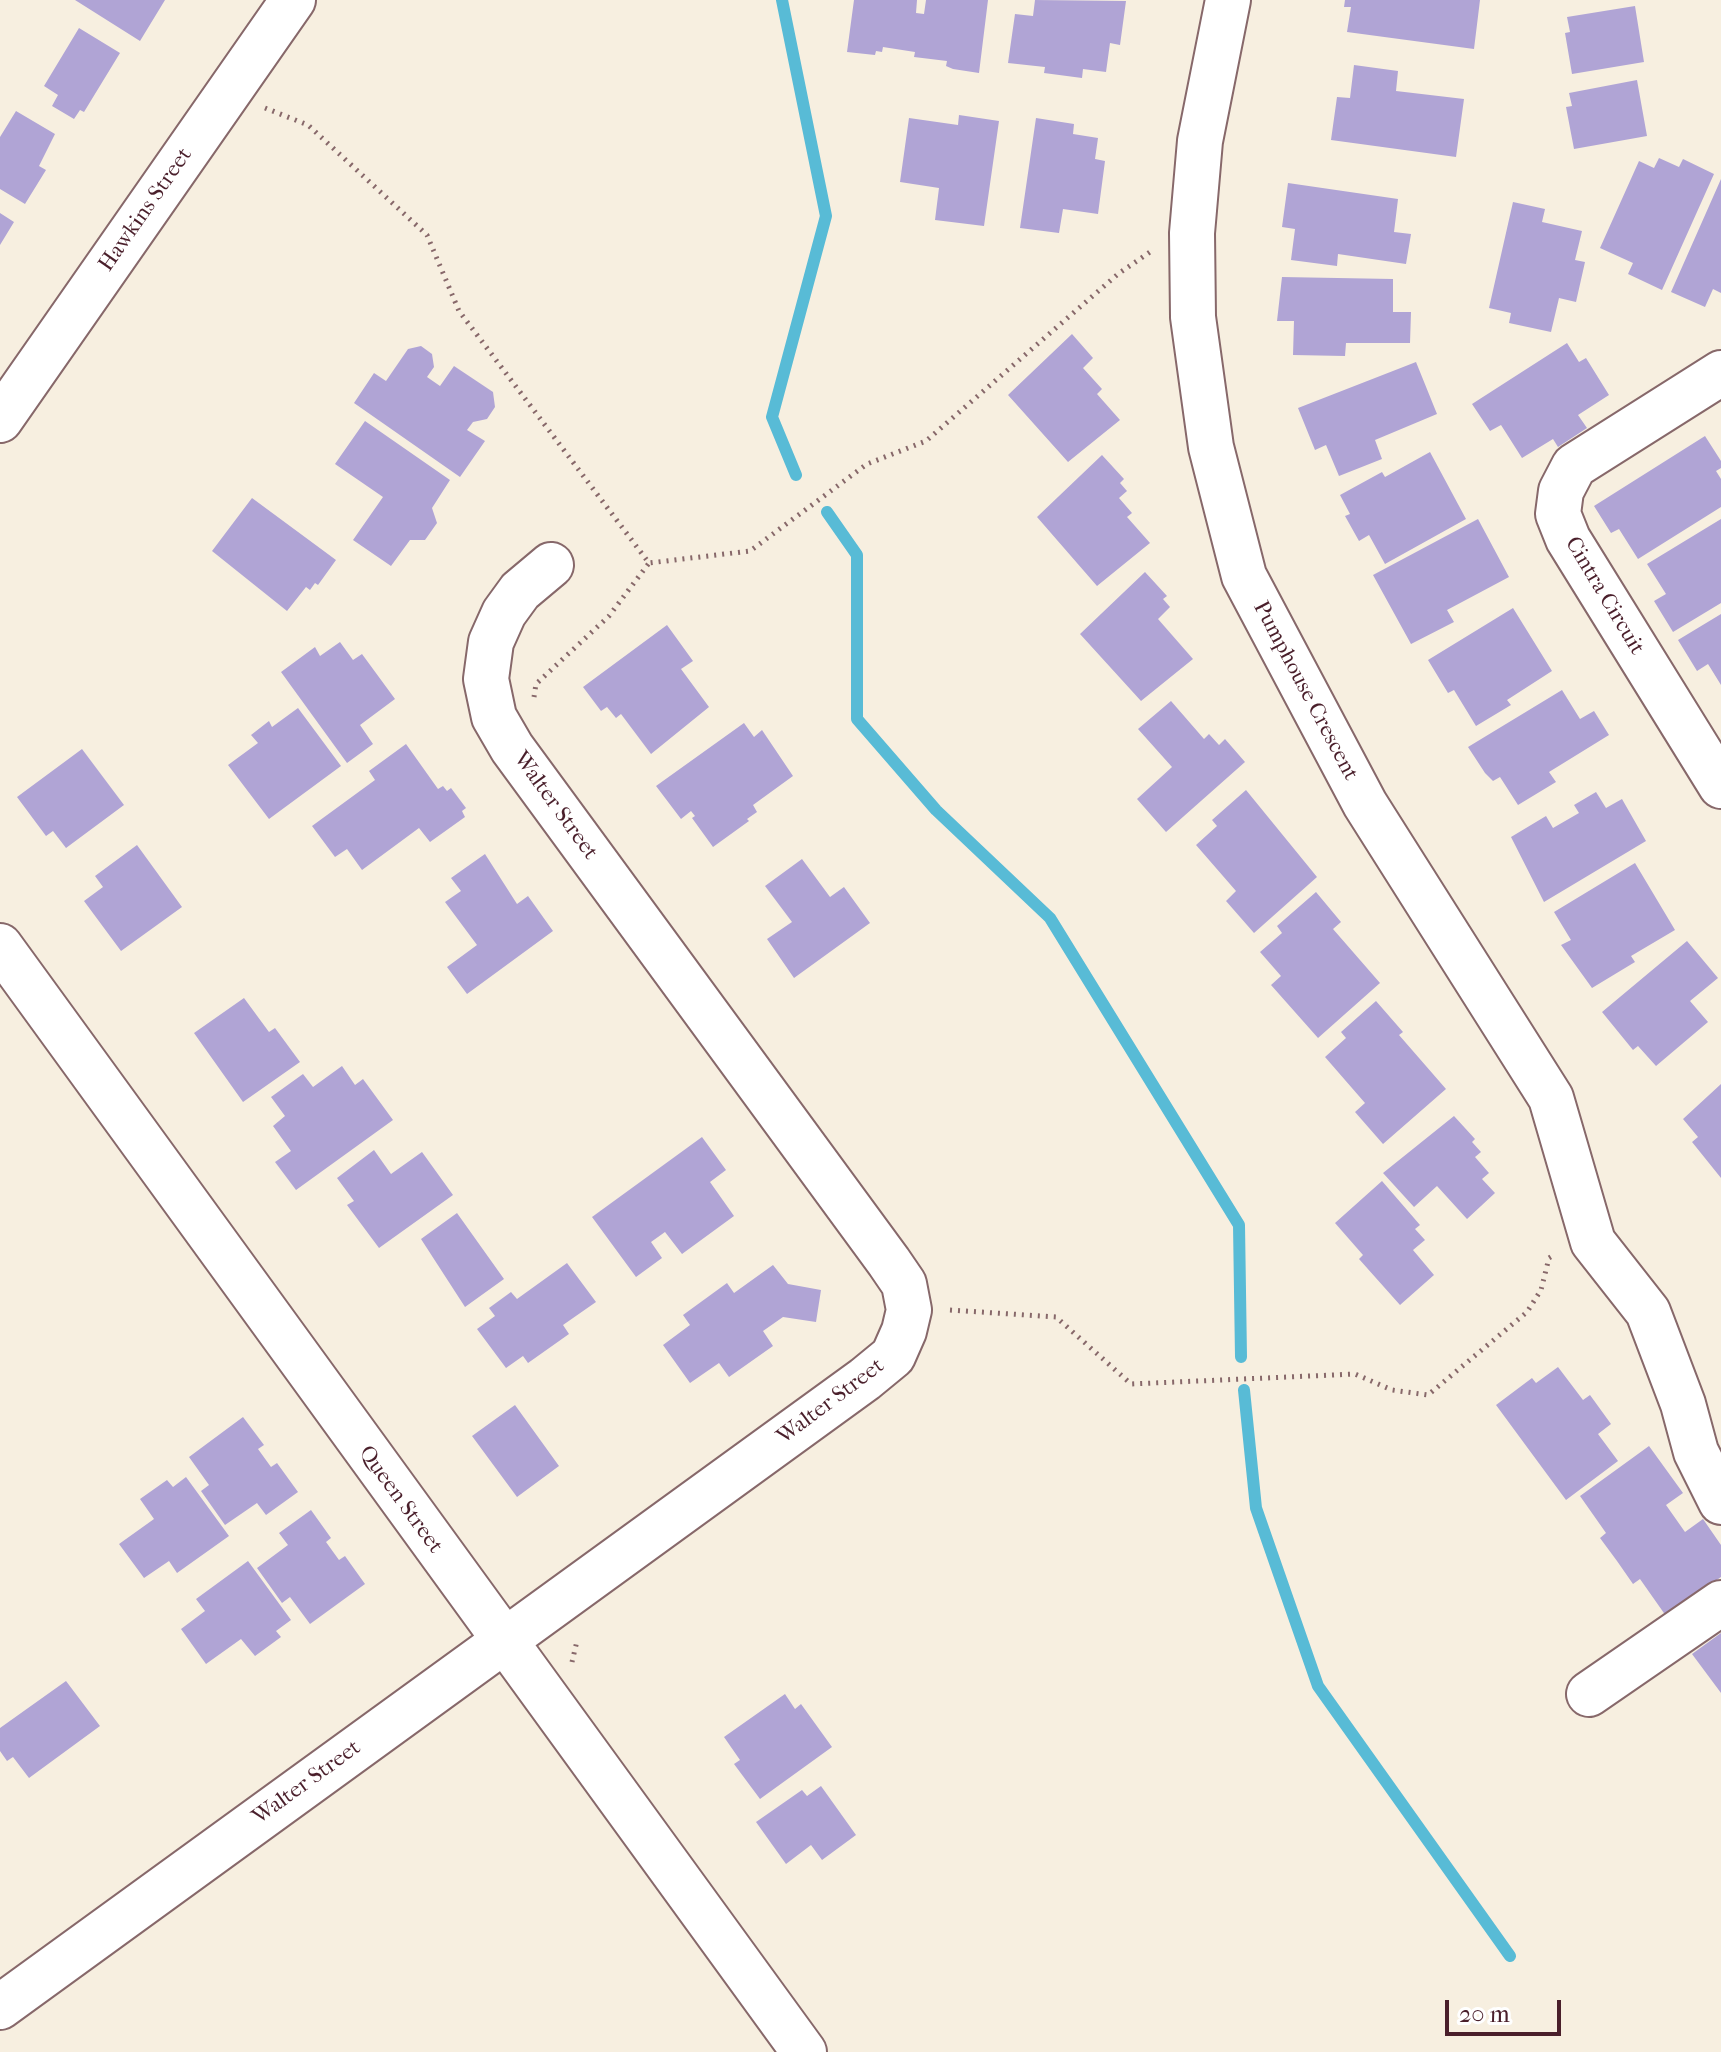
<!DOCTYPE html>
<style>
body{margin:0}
#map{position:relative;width:1721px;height:2052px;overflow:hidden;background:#f7efe0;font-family:"IM FELL French Canon",serif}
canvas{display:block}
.scale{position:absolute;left:1445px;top:2000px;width:116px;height:36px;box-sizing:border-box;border:4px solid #4a1f2b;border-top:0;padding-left:10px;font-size:24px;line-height:28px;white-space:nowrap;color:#4a1f2b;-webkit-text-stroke:6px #fff;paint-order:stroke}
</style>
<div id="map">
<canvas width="1721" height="2052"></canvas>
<div class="scale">20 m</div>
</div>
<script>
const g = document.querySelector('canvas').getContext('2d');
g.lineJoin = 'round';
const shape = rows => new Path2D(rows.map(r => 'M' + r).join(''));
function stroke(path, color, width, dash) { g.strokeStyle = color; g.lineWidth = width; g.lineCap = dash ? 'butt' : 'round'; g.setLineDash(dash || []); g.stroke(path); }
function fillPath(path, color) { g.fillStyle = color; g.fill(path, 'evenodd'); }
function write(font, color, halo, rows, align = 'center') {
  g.font = font + ' "IM FELL French Canon",serif'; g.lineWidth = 6; g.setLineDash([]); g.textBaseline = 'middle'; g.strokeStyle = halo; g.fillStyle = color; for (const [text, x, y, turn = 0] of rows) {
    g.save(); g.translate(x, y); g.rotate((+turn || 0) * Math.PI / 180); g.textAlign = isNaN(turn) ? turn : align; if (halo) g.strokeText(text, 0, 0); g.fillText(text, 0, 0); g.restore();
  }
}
stroke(shape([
 [782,0,826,216,772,417,796,475],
 [827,512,857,555,857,719,936,810,1050,918,1239,1225,1241,1357],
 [1244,1390,1256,1508,1318,1686,1510,1956]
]), '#58bbd6', 12);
fillPath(shape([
 [75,0,165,0,140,41],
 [854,0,917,0,916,13,924,14,926,0,988,0,979,73,953,69,946,66,947,61,914,57,915,52,883,47,882,52,876,51,875,55,847,52],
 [1035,0,1126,1,1120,45,1110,43,1106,72,1083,69,1082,78,1044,73,1045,67,1008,63,1015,14,1033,16],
 [1345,0,1480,0,1474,49,1347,32,1351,7,1344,7],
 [1635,6,1644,62,1572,74,1565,33,1570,32,1567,17],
 [79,28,120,53,84,112,80,110,74,119,52,106,58,95,44,86],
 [1354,65,1398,71,1396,91,1464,99,1456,157,1331,140,1337,97,1350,98],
 [1637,80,1647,136,1574,149,1566,107,1572,106,1569,93],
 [16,111,55,134,39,166,46,170,25,204,0,189,0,137],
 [959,115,999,121,984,226,935,220,939,188,900,182,909,118,958,125],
 [1036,118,1074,124,1073,134,1098,138,1095,159,1105,161,1098,214,1063,209,1059,233,1020,228],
 [1659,158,1679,167,1683,159,1714,174,1662,290,1628,274,1633,263,1600,248,1639,161,1654,168],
 [1721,179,1721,293,1713,289,1705,307,1671,292],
 [1288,183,1398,199,1394,232,1411,234,1406,264,1338,254,1337,266,1291,260,1295,229,1282,227],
 [1513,202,1545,209,1542,222,1582,231,1575,260,1585,262,1576,302,1559,298,1551,332,1509,323,1511,313,1489,308],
 [0,213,14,222,0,245],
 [1282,277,1393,279,1393,312,1411,312,1410,343,1346,343,1345,356,1293,355,1294,321,1277,321],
 [1072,334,1093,358,1083,368,1102,389,1097,394,1120,420,1068,462,1008,395],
 [1567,343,1579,362,1586,358,1609,395,1578,415,1587,428,1558,447,1553,439,1522,458,1501,425,1490,431,1472,404],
 [421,346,432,354,434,367,427,377,440,386,454,366,493,392,495,407,487,419,473,422,467,430,485,441,460,477,354,403,374,373,386,381,408,349],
 [1416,362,1437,414,1375,440,1382,459,1339,476,1326,445,1315,450,1298,408],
 [365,421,450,480,432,508,437,523,425,540,410,540,391,566,353,540,383,497,335,464],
 [1705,436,1721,461,1721,468,1716,471,1721,479,1721,507,1638,559,1619,529,1611,533,1594,506],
 [1430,452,1466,519,1385,564,1369,535,1359,541,1345,516,1350,514,1340,495,1382,472,1385,477],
 [1102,455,1124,479,1120,483,1127,491,1119,498,1132,513,1127,517,1150,543,1097,586,1037,517],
 [252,498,336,560,318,585,315,583,310,590,306,587,287,611,212,551],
 [1478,519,1509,577,1447,610,1454,622,1411,644,1373,575],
 [1721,519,1721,603,1673,632,1654,601,1666,594,1647,564],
 [1145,572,1167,596,1163,599,1170,607,1158,619,1193,659,1141,701,1080,634],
 [1513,608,1552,671,1507,700,1511,705,1476,726,1454,690,1448,693,1428,660],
 [1721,614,1721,685,1708,664,1697,671,1678,640],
 [667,625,693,661,681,669,709,707,651,754,621,714,616,718,607,707,601,711,583,687],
 [340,642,353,660,362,654,395,699,360,725,373,744,347,763,281,672,315,647,320,656],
 [1562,690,1580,719,1594,711,1609,735,1549,772,1556,782,1518,805,1500,777,1493,781,1485,773,1468,747],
 [1171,701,1204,739,1209,734,1219,745,1225,739,1245,762,1166,832,1137,799,1172,767,1138,729],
 [298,708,341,766,269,819,228,765,258,743,251,735,269,721,272,727],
 [744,723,754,737,762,730,793,776,753,805,757,812,747,819,749,821,713,847,692,818,695,816,691,811,681,819,656,786],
 [406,744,438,789,443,786,447,791,451,788,466,808,462,811,465,817,430,842,419,828,362,870,347,849,335,857,312,826,375,780,369,771],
 [82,749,124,805,66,848,53,831,46,836,17,797],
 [1246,790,1317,877,1254,933,1226,901,1236,891,1196,845,1217,826,1212,820],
 [1596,792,1606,808,1622,799,1646,841,1544,902,1511,837,1546,816,1553,828,1579,813,1574,805],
 [137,845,182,907,121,951,84,901,103,887,95,876],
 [485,854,517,904,528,896,553,931,467,994,447,967,477,945,445,902,461,891,451,878],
 [802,859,830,897,844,887,870,923,794,978,767,939,792,922,765,886],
 [1635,863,1675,930,1631,956,1635,962,1592,988,1561,945,1571,940,1554,912],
 [1316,892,1341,922,1333,929,1380,983,1318,1038,1271,985,1281,976,1260,952,1282,933,1277,926],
 [1687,941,1718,978,1690,1001,1708,1022,1656,1066,1638,1046,1633,1050,1602,1012],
 [244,998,269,1032,275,1028,300,1062,243,1102,194,1033],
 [1376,1001,1403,1032,1399,1035,1446,1089,1383,1144,1355,1112,1365,1103,1325,1057,1346,1038,1341,1032],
 [342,1066,355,1085,363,1079,393,1120,296,1190,275,1162,291,1151,273,1126,285,1116,271,1097,303,1074,313,1087],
 [1721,1084,1721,1178,1692,1142,1698,1137,1683,1119],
 [1454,1116,1475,1139,1472,1142,1481,1152,1475,1157,1489,1173,1482,1179,1495,1193,1467,1219,1437,1186,1414,1207,1383,1173],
 [702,1137,726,1170,710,1182,734,1216,682,1254,665,1232,651,1242,662,1258,636,1277,592,1217],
 [374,1150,391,1174,422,1152,453,1195,379,1248,347,1205,354,1201,337,1178],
 [1382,1181,1420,1225,1415,1229,1425,1240,1413,1250,1434,1275,1400,1305,1359,1259,1363,1255,1335,1223],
 [457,1213,504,1279,465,1307,421,1239],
 [567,1263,596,1302,563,1325,569,1334,528,1363,523,1356,506,1368,477,1329,495,1316,489,1308,511,1292,517,1299],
 [773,1265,788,1284,821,1290,816,1322,783,1317,763,1331,773,1346,729,1377,719,1363,690,1383,663,1345,690,1325,683,1315,727,1283,734,1293],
 [1558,1367,1583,1400,1590,1395,1611,1424,1598,1434,1618,1461,1566,1500,1496,1405,1532,1378,1536,1383],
 [515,1405,559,1466,517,1497,472,1436],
 [243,1417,264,1445,258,1449,271,1467,277,1463,298,1492,266,1515,257,1503,225,1525,201,1491,209,1485,189,1457],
 [1649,1446,1683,1493,1666,1505,1685,1532,1703,1519,1721,1545,1721,1577,1666,1616,1640,1579,1633,1584,1617,1561,1600,1538,1606,1533,1580,1496],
 [186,1477,229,1536,177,1573,169,1561,144,1578,119,1544,154,1519,140,1499,167,1480,173,1487],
 [311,1510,331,1538,326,1542,339,1560,345,1556,365,1584,310,1624,290,1597,282,1603,257,1568,288,1545,279,1533],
 [248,1561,291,1620,276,1631,281,1637,255,1656,241,1639,206,1664,181,1629,205,1611,196,1599],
 [1721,1633,1721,1693,1692,1654],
 [66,1681,100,1726,29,1778,13,1757,7,1761,0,1751,0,1728],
 [785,1694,795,1709,801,1704,832,1747,760,1799,734,1764,740,1760,724,1737],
 [821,1786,856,1835,822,1860,811,1845,786,1864,756,1822,802,1790,807,1796]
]), '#b0a4d5');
const street = shape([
 [1228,0,1200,141,1192,233,1193,317,1211,447,1244,576,1365,804,1551,1098,1593,1242,1648,1312,1683,1404,1696,1452,1721,1502],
 [1721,373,1574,466,1561,491,1558,514,1568,539,1721,786],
 [0,420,293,0],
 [0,946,804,2052],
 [1589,1694,1721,1603],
 [0,2007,865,1379,893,1356,904,1331,909,1310,904,1284,889,1262,512,748,494,717,486,679,491,642,504,613,520,591,551,565]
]);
stroke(street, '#87686a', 48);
stroke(shape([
 [265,108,308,125,427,235,459,311,649,563,750,551,867,464,926,441,1118,274,1150,252],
 [534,697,536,684,609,616,649,563],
 [950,1310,1056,1317,1131,1384,1355,1374,1392,1390,1428,1395,1527,1312,1541,1290,1549,1258,1554,1255],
 [572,1662,577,1641]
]), '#87686a', 5, [2, 6]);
stroke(street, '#fff', 44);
write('22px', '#4a1f2b', '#fff', [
 ["Hawkins Street",146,210,-55],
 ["Cintra Circuit",1604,596,59],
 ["Pumphouse Crescent",1305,691,62],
 ["Walter Street",555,806,54],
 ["Walter Street",831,1402,-37],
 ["Queen Street",400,1500,54],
 ["Walter Street",307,1783,-36]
]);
</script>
